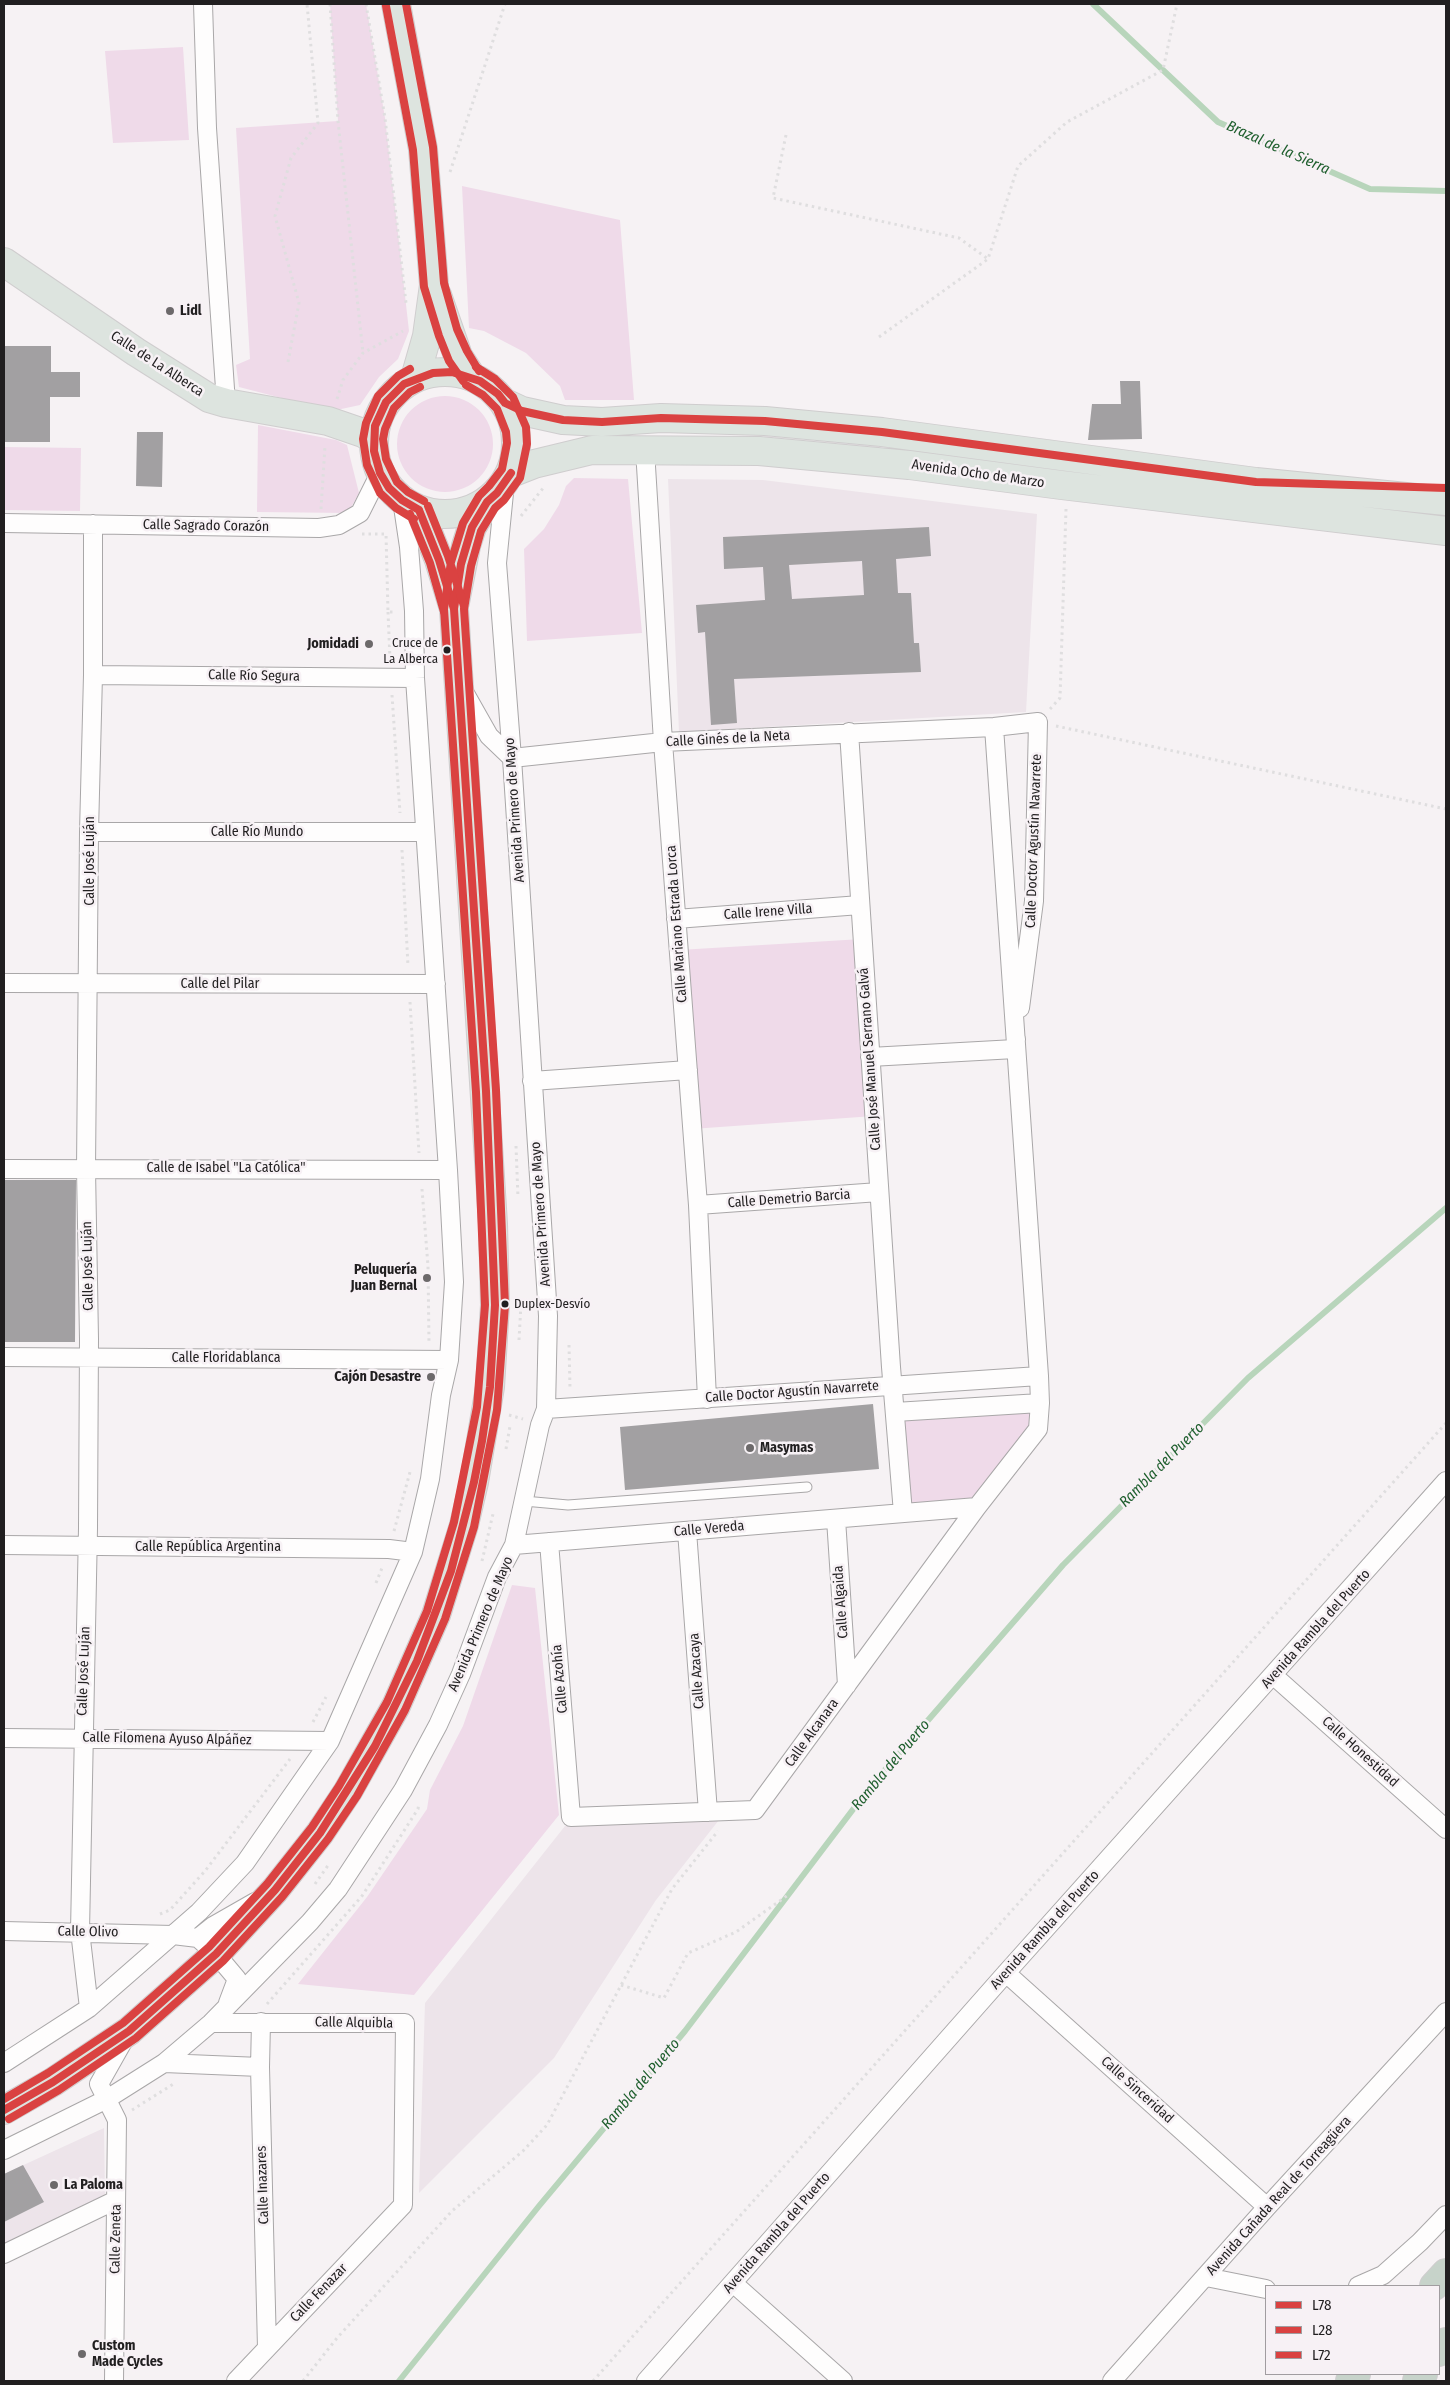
<!DOCTYPE html>
<meta charset="utf-8">
<style>
body{margin:0}
#map{position:relative;width:1450px;height:2385px;overflow:hidden;background:#f6f2f4;font-family:"Fira Sans Condensed",sans-serif}
canvas{display:block}
.frame{position:absolute;inset:0;border:5px solid #211f20;pointer-events:none}
.legend{position:absolute;left:1265px;top:2285px;width:175px;height:90px;box-sizing:border-box;background:#f7f1f5;border:1px solid #a19da0;margin:0;padding:6px 9px;list-style:none;font-size:15px;color:#211f20}
.legend li{display:flex;align-items:center;gap:10px;height:25px}
.legend b{width:25px;border:1px solid #a19da0}
</style>
<div id="map">
<canvas width="1450" height="2385"></canvas>
<div class="frame"></div>
<ul class="legend">
<li><b style="height:6px;background:#da4241"></b>L78</li>
<li><b style="height:6px;background:#da4241"></b>L28</li>
<li><b style="height:6px;background:#da4241"></b>L72</li>
</ul>
</div>
<script>
const g = document.querySelector('canvas').getContext('2d');
g.lineJoin = 'round';
function fillPath(path, color) { g.fillStyle = color; g.fill(path, 'evenodd'); }
const shape = rows => new Path2D(rows.map(r => 'M' + r).join(''));
function stroke(path, color, width, dash) { g.strokeStyle = color; g.lineWidth = width; g.lineCap = dash ? 'butt' : 'round'; g.setLineDash(dash || []); g.stroke(path); }
function write(font, color, halo, rows, align = 'center') {
  g.font = font + ' "Fira Sans Condensed",sans-serif'; g.lineWidth = 5; g.setLineDash([]); g.textBaseline = 'middle'; g.strokeStyle = halo; g.fillStyle = color; for (const [text, x, y, turn = 0] of rows) {
    g.save(); g.translate(x, y); g.rotate((+turn || 0) * Math.PI / 180); g.textAlign = isNaN(turn) ? turn : align; if (halo) g.strokeText(text, 0, 0); g.fillText(text, 0, 0); g.restore();
  }
}
fillPath(shape([
 [668,479,763,480,1037,514,1026,712,679,732],
 [719,1820,656,1900,554,2058,419,2193,425,2003,565,1826],
 [104,2128,105,2197,4,2245,4,2174]
]), '#ede4ea');
fillPath(shape([
 [330,4,366,4,385,118,409,331,398,359,379,377,360,405,332,411,239,387,236,365,250,359,236,128,338,121],
 [183,47,189,140,113,143,105,51],
 [462,186,620,220,634,400,565,400,560,386,526,353,484,331,469,328],
 '397 444a48 48 0 1 1 96 0a48 48 0 1 1-96 0Z',
 [258,425,336,440,347,445,359,493,348,513,257,512],
 [4,447,81,448,80,511,4,510],
 [574,478,628,479,642,633,527,641,524,549,544,529,559,505,566,486],
 [862,939,874,1116,692,1129,679,950],
 [1040,1403,1038,1429,977,1507,903,1513,895,1412],
 [512,1585,535,1588,559,1815,414,1995,298,1984,367,1897,427,1809,430,1790,463,1726]
]), '#efdae9');
stroke(shape([
 [1093,4,1218,122,1370,189,1446,191],
 [399,2381,539,2206,685,2031,870,1787,1063,1565,1248,1378,1446,1208]
]), '#b8d5bb', 6);
fillPath(shape([
 [4,346,51,346,51,372,80,372,80,397,50,397,50,442,4,442],
 [1120,381,1140,381,1142,439,1088,440,1092,404,1121,404],
 [137,432,163,432,162,487,136,486],
 [929,527,931,556,896,559,898,593,911,593,914,643,919,643,921,672,734,679,737,723,711,725,705,632,698,633,696,605,765,600,763,567,724,569,723,537],
 [862,561,864,595,792,599,789,565],
 [4,1180,76,1180,75,1342,4,1342],
 [873,1404,879,1469,625,1490,620,1427],
 [23,2165,44,2202,4,2222,4,2174]
]), '#a2a0a2');
const lane = shape([
 [524,1501,568,1505,807,1487]
]);
const street = shape([
 [203,4,207,128,226,403],
 [645,450,663,742,698,1205,707,1399],
 [4,523,319,528,339,525,360,513,380,473],
 [93,675,415,678],
 [463,690,489,736,512,758,663,742,994,727,1038,722,1034,901,1020,1008],
 [849,732,891,1367,903,1513],
 [89,832,425,832],
 [676,919,860,905],
 [4,983,436,984],
 [870,1057,1015,1049,1016,1039],
 [532,1081,688,1070],
 [4,1169,448,1170],
 [698,1205,879,1192],
 [4,1357,449,1360],
 [546,1409,1039,1376],
 [895,1412,1040,1403],
 [836,1519,847,1685],
 [687,1531,708,1812],
 [549,1542,571,1817,755,1810,977,1507,1038,1429,1040,1403,1039,1376,994,727],
 [4,1545,389,1549,413,1552],
 [514,1545,977,1507],
 [1274,1676,1446,1829],
 [4,1738,330,1741],
 [4,1931,173,1935,198,1938,216,1954,237,1979,228,2003],
 [198,1938,213,1926,255,1902],
 [1006,1973,1267,2207],
 [89,2008,80,1931,88,1528,89,1339,86,1169,89,832,93,675,93,524],
 [261,2022,260,2067,267,2348],
 [211,2023,405,2023,403,2205,236,2381],
 [4,2063,89,2008,199,1912,245,1863,330,1741,413,1552,430,1479,441,1395,449,1360,454,1282,448,1170,415,678,414,611,409,547,402,500],
 [164,2063,260,2067],
 [4,2150,107,2099,164,2063,211,2023,310,1922,338,1889,403,1790,438,1725,461,1674,497,1577,514,1545,540,1425,546,1409,548,1316,512,758,497,563,505,483],
 [4,2254,116,2200],
 [1206,2277,1266,2289],
 [733,2283,843,2381],
 [1358,2286,1383,2275,1420,2242,1446,2215],
 [114,2381,117,2120,99,2084,125,2038],
 [646,2381,1006,1973,1446,1481],
 [1112,2381,1267,2207,1446,2012]
]);
const primary = shape([
 [396,4,423,149,434,285,427,336,415,378],
 [4,262,136,352,209,398,226,403,328,421,363,433,373,439],
 [437,295,458,356,471,376],
 '374 443a71 71 0 1 1 142 0a71 71 0 1 1-142 0Z',
 [505,403,522,411,563,420,602,422,661,418,765,421,882,432,1256,482,1446,501],
 [511,473,534,464,592,450,759,451,909,465,1061,485,1446,531],
 [455,602,466,546,472,527,487,502],
 [4,2110,53,2082,129,2031,216,1954,275,1890,320,1833,348,1791,396,1706,436,1615,464,1525,474,1482,490,1387,495,1305,493,1224,454,609,439,560,419,510]
]);
const highway = shape([
 [1434,2286,1446,2273],
 [1439,2352,1446,2342],
 [1350,2381,1356,2374],
 [1417,2381,1423,2374]
]);
stroke(lane, '#a9a7a8', 11);
stroke(street, '#a9a7a8', 20);
stroke(primary, '#cfcdce', 30);
stroke(highway, '#cfcdce', 30);
stroke(shape([
 [330,4,338,121,363,353],
 [366,4,385,118,406,303],
 [786,135,773,198,959,238,988,259],
 [450,172,505,4],
 [879,337,988,259,1018,166,1067,122,1163,70,1177,4],
 [288,362,299,303,275,216,291,158,318,123,307,4],
 [337,399,343,380,363,353,403,331],
 [321,509,325,446],
 [521,516,544,487],
 [362,534,386,534,388,612,395,612],
 [388,612,390,659],
 [392,695,400,813],
 [1050,709,1060,698,1066,509],
 [1056,726,1446,809],
 [402,850,408,966],
 [410,1002,419,1153],
 [516,1146,518,1198],
 [422,1189,428,1266,429,1343],
 [519,1340,521,1304],
 [569,1345,570,1388],
 [509,1415,523,1419],
 [506,1449,510,1426],
 [394,1531,410,1472],
 [482,1561,493,1514],
 [376,1583,382,1568],
 [313,1722,326,1697],
 [315,1884,329,1864],
 [160,1914,170,1910,205,1871,290,1759],
 [621,1985,664,1998,688,1953,736,1932,788,1895],
 [267,2004,362,1896,418,1809,419,1803],
 [132,2110,175,2083],
 [303,2381,337,2338,452,2211,523,2151,547,2125,672,1889,718,1831],
 [593,2381,1446,1423]
]), '#dfdedf', 3, [2.5, 4]);
stroke(lane, '#fefdfd', 9);
stroke(street, '#fefdfd', 18);
stroke(primary, '#dde4df', 28);
stroke(highway, '#c7d3ca', 28);
stroke(shape([
 [419,510,439,560,454,609],
 [419,510,402,500,389,488,380,473,374,451,375,426,386,402,404,384,433,373,452,372,480,381,498,394,505,403,522,411,563,420,602,422,661,418,765,421,882,432,1256,482,1446,488],
 [4,2110,53,2082,129,2031,216,1954,275,1890,320,1833,375,1746,417,1661,451,1571,474,1482,482,1441,490,1387,495,1305,486,1091,454,609,461,564,472,527,487,502,497,493,511,473]
]), '#da4241', 8);
stroke(shape([
 [386,6,413,150,424,287,439,336,449,361,463,381],
 [410,369,398,376,378,396,366,423,363,439,367,465,380,493,396,508,414,519],
 [410,514,430,563,444,612],
 [9,2119,59,2090,136,2038,223,1961,282,1897,328,1839,357,1796,405,1710,445,1619,474,1527,497,1410,505,1305,496,1090,464,609,471,566,481,531,495,508,504,500,520,478,527,444,526,427,513,397,495,379,476,367]
]), '#da4241', 8);
stroke(shape([
 [406,4,433,147,444,283,457,329,467,351,479,371],
 [420,387,410,392,394,408,385,429,383,439,386,459,397,482,408,492,424,501],
 [428,506,448,556,464,606],
 [4,2099,48,2073,123,2023,209,1947,267,1884,312,1827,339,1786,387,1702,427,1611,454,1522,477,1407,485,1305,476,1092,444,609,451,562,463,523,479,496,489,486,502,469,507,443,506,432,497,409,483,395,466,385]
]), '#da4241', 8);
for (const [x, y, r, color] of [
 [170,311,5,"#6c696a"],
 [369,644,5,"#6c696a"],
 [447,650,4.5,"#211f20"],
 [427,1278,5,"#6c696a"],
 [505,1304,4.5,"#211f20"],
 [431,1377,5,"#6c696a"],
 [750,1448,5,"#6c696a"],
 [54,2185,5,"#6c696a"],
 [82,2354,5,"#6c696a"]
]) { const dot = new Path2D(); dot.arc(x, y, r, 0, 2 * Math.PI); g.fillStyle = color; g.fill(dot); stroke(dot, '#f7f1f5', 2); }
write('13px', '#211f20', '#f7f1f5', [
 ["Cruce de",438,643],
 ["La Alberca",438,659],
 ["Duplex-Desvío",514,1304,"left"]
], 'right');
write('bold 14px', '#211f20', '#f7f1f5', [
 ["Lidl",180,311],
 ["Jomidadi",359,644,"right"],
 ["Peluquería",417,1270,"right"],
 ["Juan Bernal",417,1286,"right"],
 ["Cajón Desastre",421,1377,"right"],
 ["Masymas",760,1448],
 ["La Paloma",64,2185],
 ["Custom",92,2346],
 ["Made Cycles",92,2362]
], 'left');
write('14px', '#211f20', '#f7f1f5', [
 ["Calle de La Alberca",157,364,33],
 ["Avenida Ocho de Marzo",978,474,8],
 ["Calle Sagrado Corazón",206,526,1],
 ["Calle Río Segura",254,676,1],
 ["Calle Ginés de la Neta",728,739,-3],
 ["Avenida Primero de Mayo",515,810,-94],
 ["Calle Río Mundo",257,832],
 ["Calle Doctor Agustín Navarrete",1034,841,-88],
 ["Calle José Luján",90,861,-90],
 ["Calle Irene Villa",768,912,-4],
 ["Calle Mariano Estrada Lorca",677,924,-94],
 ["Calle del Pilar",220,984],
 ["Calle José Manuel Serrano Galvá",870,1059,-94],
 ["Calle de Isabel \"La Católica\"",226,1168],
 ["Calle Demetrio Barcia",789,1199,-4],
 ["Avenida Primero de Mayo",541,1214,-94],
 ["Calle José Luján",88,1266,-91],
 ["Calle Floridablanca",226,1358],
 ["Calle Doctor Agustín Navarrete",792,1392,-4],
 ["Calle Vereda",709,1529,-5],
 ["Calle República Argentina",208,1547],
 ["Calle Algaida",841,1602,-94],
 ["Avenida Primero de Mayo",481,1624,-67],
 ["Avenida Rambla del Puerto",1316,1629,-48],
 ["Calle José Luján",84,1671,-88],
 ["Calle Azacaya",697,1671,-94],
 ["Calle Azohía",560,1679,-95],
 ["Calle Alcanara",812,1733,-54],
 ["Calle Filomena Ayuso Alpáñez",167,1739,1],
 ["Calle Honestidad",1360,1752,42],
 ["Avenida Rambla del Puerto",1045,1930,-48],
 ["Calle Olivo",88,1932,1],
 ["Calle Alquibla",354,2023,1],
 ["Calle Sinceridad",1137,2090,42],
 ["Calle Inazares",263,2185,-92],
 ["Avenida Cañada Real de Torreagüera",1279,2196,-48],
 ["Avenida Rambla del Puerto",777,2233,-49],
 ["Calle Zeneta",116,2239,-89],
 ["Calle Fenazar",319,2293,-46]
]);
write('italic 15px', '#1f5f2e', '#f7f1f5', [
 ["Brazal de la Sierra",1278,148,24],
 ["Rambla del Puerto",1162,1465,-45],
 ["Rambla del Puerto",891,1765,-50],
 ["Rambla del Puerto",641,2084,-50]
]);
</script>
